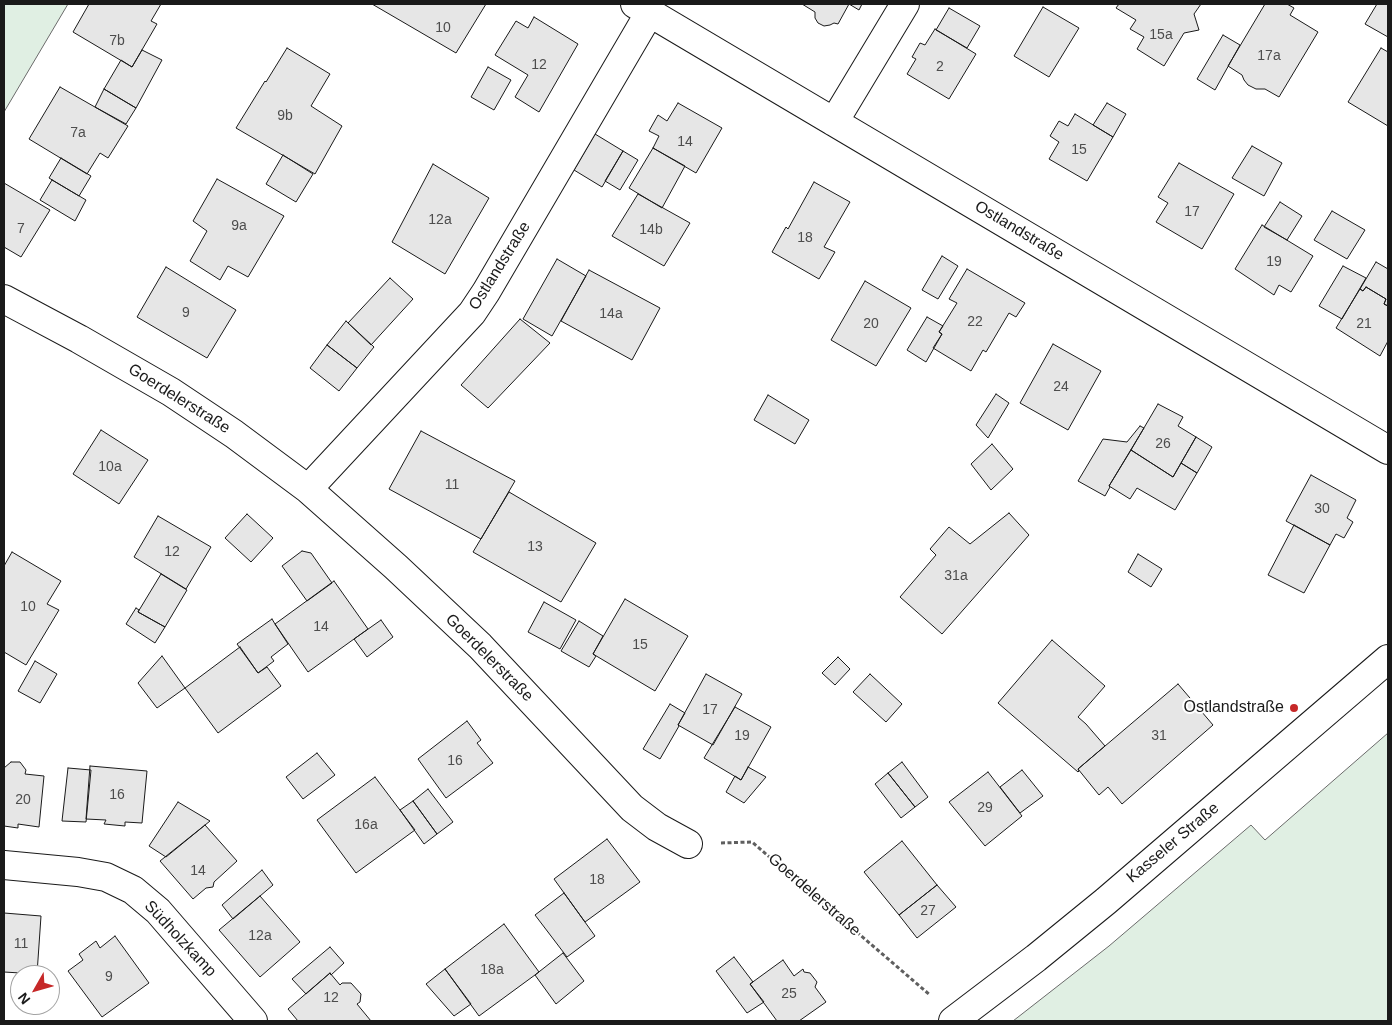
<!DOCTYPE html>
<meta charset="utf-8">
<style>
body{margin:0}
#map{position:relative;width:1392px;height:1025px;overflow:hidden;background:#fff;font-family:Arial,sans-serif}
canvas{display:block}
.frame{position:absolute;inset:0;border:5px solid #1a1a1a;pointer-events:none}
.north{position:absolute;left:10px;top:965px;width:50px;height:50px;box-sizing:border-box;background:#fff;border:1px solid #a3a3a3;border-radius:50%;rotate:232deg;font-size:14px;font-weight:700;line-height:20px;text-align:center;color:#1a1a1a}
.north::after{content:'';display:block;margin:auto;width:18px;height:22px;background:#c62828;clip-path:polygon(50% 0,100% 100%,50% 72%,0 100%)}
</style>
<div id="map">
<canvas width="1392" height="1025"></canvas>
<div class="frame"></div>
<div class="north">N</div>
</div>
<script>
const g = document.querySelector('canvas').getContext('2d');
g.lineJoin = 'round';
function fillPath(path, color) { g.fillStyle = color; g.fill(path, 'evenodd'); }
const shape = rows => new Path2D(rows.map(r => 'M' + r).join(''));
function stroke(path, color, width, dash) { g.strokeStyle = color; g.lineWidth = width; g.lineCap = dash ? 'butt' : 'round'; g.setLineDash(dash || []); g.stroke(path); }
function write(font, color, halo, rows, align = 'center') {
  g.font = font + ' Arial,sans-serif'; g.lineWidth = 4; g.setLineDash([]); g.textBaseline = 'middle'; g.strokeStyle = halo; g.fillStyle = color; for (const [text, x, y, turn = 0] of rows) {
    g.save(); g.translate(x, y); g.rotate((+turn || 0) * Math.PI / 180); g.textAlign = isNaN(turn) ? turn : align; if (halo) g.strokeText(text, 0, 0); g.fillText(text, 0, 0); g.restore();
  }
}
const green = shape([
 [4,4,68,4,4,112,4,4],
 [1388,733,1388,1021,1013,1021,1109,946,1251,825,1265,840,1388,733]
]);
fillPath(green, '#e0efe3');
stroke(green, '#6a6a6a', 1);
const building = shape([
 [89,4,161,4,151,21,157,24,132,67,73,32,89,4],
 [372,4,486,4,456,53,372,4],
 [802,4,862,4,859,10,849,4,838,24,834,23,830,25,824,26,818,23,815,18,815,12,802,4],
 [1119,4,1201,4,1194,14,1199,30,1184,33,1164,66,1137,49,1144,37,1130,29,1136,20,1116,8,1119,4],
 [1265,4,1287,4,1294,8,1290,15,1318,32,1279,97,1265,89,1256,89,1248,85,1244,80,1242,75,1228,66,1265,4],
 [1377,4,1388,4,1388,37,1365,24,1377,4],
 [1043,7,1079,28,1049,77,1014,56,1043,7],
 [949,8,980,26,967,48,936,30,949,8],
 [534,17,578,44,539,112,515,97,528,75,495,55,516,21,528,28,534,17],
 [935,29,976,54,949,99,907,74,916,59,912,57,920,43,925,45,935,29],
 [1223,35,1240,45,1215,90,1197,79,1223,35],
 [287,48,330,74,311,106,342,126,315,174,236,128,265,81,266,82,287,48],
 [1381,48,1388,52,1388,126,1348,102,1381,48],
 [142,50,162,60,136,108,104,89,121,60,132,67,142,50],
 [488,67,511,80,494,110,471,97,488,67],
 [60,87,128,126,108,158,100,153,87,174,29,139,60,87],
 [104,89,136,108,126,124,95,107,104,89],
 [678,103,722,128,696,173,653,148,659,136,649,131,658,115,667,121,678,103],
 [1107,103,1126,114,1113,137,1093,125,1107,103],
 [1075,114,1113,137,1087,181,1049,159,1059,142,1050,136,1059,121,1068,126,1075,114],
 [595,134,623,151,602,187,574,170,595,134],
 [1252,146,1282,163,1264,196,1232,178,1252,146],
 [653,148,685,166,662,208,629,188,653,148],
 [623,151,638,160,620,190,605,181,623,151],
 [283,155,313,174,296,202,266,184,283,155],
 [61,158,91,176,79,196,49,178,61,158],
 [1179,163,1234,194,1202,249,1156,222,1168,203,1158,197,1179,163],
 [433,164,489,198,445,274,392,242,433,164],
 [217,179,284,216,248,277,228,266,220,280,190,261,207,231,193,221,217,179],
 [52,180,86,200,75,221,40,200,52,180],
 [814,182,850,202,824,247,835,252,819,279,772,252,786,227,788,229,814,182],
 [4,183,50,210,21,257,4,247,4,183],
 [638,194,690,223,664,266,612,236,638,194],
 [1280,202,1302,216,1287,240,1264,227,1280,202],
 [1332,211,1365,230,1347,259,1314,240,1332,211],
 [1262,225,1313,256,1291,292,1279,285,1274,295,1235,269,1262,225],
 [942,256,958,266,938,299,922,290,942,256],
 [557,259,586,276,552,336,523,319,557,259],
 [1376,262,1388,269,1388,306,1384,304,1386,299,1366,287,1363,291,1360,289,1376,262],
 [1343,266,1366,278,1342,319,1319,306,1343,266],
 [166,267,236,310,207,358,137,317,166,267],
 [967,269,1025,303,1016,317,1009,313,986,352,983,350,971,371,933,348,942,334,939,332,957,303,949,299,967,269],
 [589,270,660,308,632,360,561,321,589,270],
 [390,278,413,299,371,345,348,323,390,278],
 [865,281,911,308,876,366,831,340,865,281],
 [1366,287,1386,299,1384,304,1388,306,1388,341,1380,356,1336,328,1360,289,1363,291,1366,287],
 [927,317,943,326,939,332,942,334,926,362,907,350,927,317],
 [520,319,550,343,488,408,461,385,520,319],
 [346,321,374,347,357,368,327,345,346,321],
 [1053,344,1101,371,1068,430,1020,403,1053,344],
 [327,345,357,368,339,391,310,368,327,345],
 [996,394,1009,403,988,438,976,425,996,394],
 [768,395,809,420,795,444,754,420,768,395],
 [1158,404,1183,417,1178,426,1196,437,1173,477,1131,450,1158,404],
 [1140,426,1144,428,1109,486,1110,487,1105,496,1078,481,1103,439,1127,442,1140,426],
 [101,430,148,460,119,504,73,474,101,430],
 [421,431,515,481,481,539,389,489,421,431],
 [1196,437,1212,447,1197,473,1181,463,1196,437],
 [992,444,1013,469,991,490,971,464,992,444],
 [1131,450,1173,477,1181,463,1197,473,1175,510,1137,488,1130,499,1109,486,1131,450],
 [1311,475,1356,500,1347,518,1353,522,1344,538,1336,534,1330,545,1286,521,1311,475],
 [509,492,596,543,561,602,473,552,509,492],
 [1009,513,1029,535,942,634,900,597,936,555,930,549,949,527,970,544,1009,513],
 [247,514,273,538,251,562,225,538,247,514],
 [158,516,211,547,186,589,134,557,158,516],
 [1294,525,1330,545,1304,593,1268,575,1294,525],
 [302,551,311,553,332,583,307,601,282,566,302,551],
 [12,552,61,581,47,604,59,610,26,665,4,652,4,566,12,552],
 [1138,554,1162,569,1151,587,1128,572,1138,554],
 [161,574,187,590,165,627,138,612,161,574],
 [334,581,368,629,308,672,275,624,334,581],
 [625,599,688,636,655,691,593,654,625,599],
 [544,602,576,620,560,649,528,632,544,602],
 [136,608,139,610,138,612,165,627,155,643,126,624,136,608],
 [272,619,275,624,288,644,271,657,274,661,258,673,237,644,272,619],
 [381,620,393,637,367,657,354,639,381,620],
 [579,621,603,636,593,654,596,656,589,667,561,651,579,621],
 [1052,640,1105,686,1078,717,1086,724,1105,746,1078,769,1079,771,1078,772,998,703,1052,640],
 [240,647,258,673,267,667,281,686,218,733,185,688,240,647],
 [162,656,185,688,157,708,138,683,162,656],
 [838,657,850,669,835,685,822,673,838,657],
 [35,661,57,674,40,703,18,691,35,661],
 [706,674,742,694,713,745,678,725,706,674],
 [870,674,902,704,886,722,853,692,870,674],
 [1178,684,1213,725,1122,804,1108,787,1099,795,1078,769,1178,684],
 [670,704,685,713,678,725,679,726,660,759,643,749,670,704],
 [735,707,771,727,741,780,704,758,735,707],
 [467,721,481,740,477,743,493,763,446,798,418,759,467,721],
 [317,753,335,775,303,799,286,777,317,753],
 [11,762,20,762,26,770,25,774,44,776,39,827,18,824,18,828,4,826,4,768,11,762],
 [902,762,928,797,915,807,888,773,902,762],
 [90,766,147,771,142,823,125,822,125,826,104,824,106,820,86,819,90,766],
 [748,767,766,777,744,803,726,792,735,776,741,780,748,767],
 [68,768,91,770,86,822,62,821,68,768],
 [1022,770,1043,796,1020,813,1000,787,1022,770],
 [988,772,1022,816,985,846,949,802,988,772],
 [888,773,915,807,901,818,875,784,888,773],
 [375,777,415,830,356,873,317,820,375,777],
 [428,789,453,822,437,834,413,801,428,789],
 [413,801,437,834,424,844,400,810,413,801],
 [178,802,210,821,166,857,149,846,178,802],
 [205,825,237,861,214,882,213,887,206,888,193,899,160,861,205,825],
 [607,839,640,882,585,922,554,879,607,839],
 [902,841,937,885,899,915,864,872,902,841],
 [262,870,273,885,233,919,222,905,262,870],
 [937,885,956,907,917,938,899,915,937,885],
 [564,893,595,936,567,957,535,915,564,893],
 [260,896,300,942,260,977,219,930,260,896],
 [4,913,41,916,37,974,4,972,4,913],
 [504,924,539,972,479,1016,445,969,504,924],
 [115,936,149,983,102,1017,68,971,83,960,79,954,96,941,100,948,115,936],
 [330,947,344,963,331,975,330,973,306,994,292,979,330,947],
 [563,953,584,981,556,1004,535,975,563,953],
 [734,957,753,982,750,984,764,1002,747,1013,716,971,734,957],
 [783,960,794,976,803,969,804,972,810,973,817,982,815,987,826,1002,799,1021,777,1021,750,984,783,960],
 [445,969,471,1004,454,1016,426,984,445,969],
 [330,973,340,985,342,983,351,983,361,994,360,1002,357,1004,371,1021,298,1021,288,1009,330,973]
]);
fillPath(building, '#e6e6e6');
stroke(building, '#1a1a1a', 1);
const minor = shape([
 [635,4,1388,450],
 [834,122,905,4],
 [4,299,79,339,171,392,234,434,308,489,396,567,480,646,632,808,657,827,688,844],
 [308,489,472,313,486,292,650,12],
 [4,865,78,872,106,877,133,890,158,911,253,1021]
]);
const tertiary = shape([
 [953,1021,1036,958,1106,901,1388,659]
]);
stroke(minor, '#1a1a1a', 30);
stroke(tertiary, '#1a1a1a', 30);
stroke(shape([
 [721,843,752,842,930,995]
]), '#5f5f5f', 3, [4, 2.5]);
stroke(minor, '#fff', 28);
stroke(tertiary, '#fff', 28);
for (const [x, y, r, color] of [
 [1294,708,5,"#c62828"]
]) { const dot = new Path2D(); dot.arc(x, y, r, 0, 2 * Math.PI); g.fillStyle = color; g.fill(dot); stroke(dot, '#fff', 2); }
write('14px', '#4d4d4d', null, [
 ["10",443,28],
 ["15a",1161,35],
 ["7b",117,41],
 ["17a",1269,56],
 ["12",539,65],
 ["2",940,67],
 ["9b",285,116],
 ["7a",78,133],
 ["14",685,142],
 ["15",1079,150],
 ["17",1192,212],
 ["12a",440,220],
 ["9a",239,226],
 ["7",21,229],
 ["14b",651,230],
 ["18",805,238],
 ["19",1274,262],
 ["9",186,313],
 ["14a",611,314],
 ["22",975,322],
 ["20",871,324],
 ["21",1364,324],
 ["24",1061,387],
 ["26",1163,444],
 ["10a",110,467],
 ["11",452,485],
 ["30",1322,509],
 ["13",535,547],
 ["12",172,552],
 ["31a",956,576],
 ["10",28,607],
 ["14",321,627],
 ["15",640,645],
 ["17",710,710],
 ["19",742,736],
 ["31",1159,736],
 ["16",455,761],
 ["16",117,795],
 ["20",23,800],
 ["29",985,808],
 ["16a",366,825],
 ["14",198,871],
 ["18",597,880],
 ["27",928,911],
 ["12a",260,936],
 ["11",21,944],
 ["18a",492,970],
 ["9",109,977],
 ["25",789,994],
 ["12",331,998]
]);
write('16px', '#1a1a1a', '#fff', [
 ["Ostlandstraße",1019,231,31],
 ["Ostlandstraße",500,266,-58],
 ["Goerdelerstraße",179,399,32],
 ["Goerdelerstraße",489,658,45],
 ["Kasseler Straße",1173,843,-40],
 ["Goerdelerstraße",814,895,41],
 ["Südholzkamp",180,939,47]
]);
write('16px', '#1a1a1a', '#fff', [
 ["Ostlandstraße",1284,708]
], 'right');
</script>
